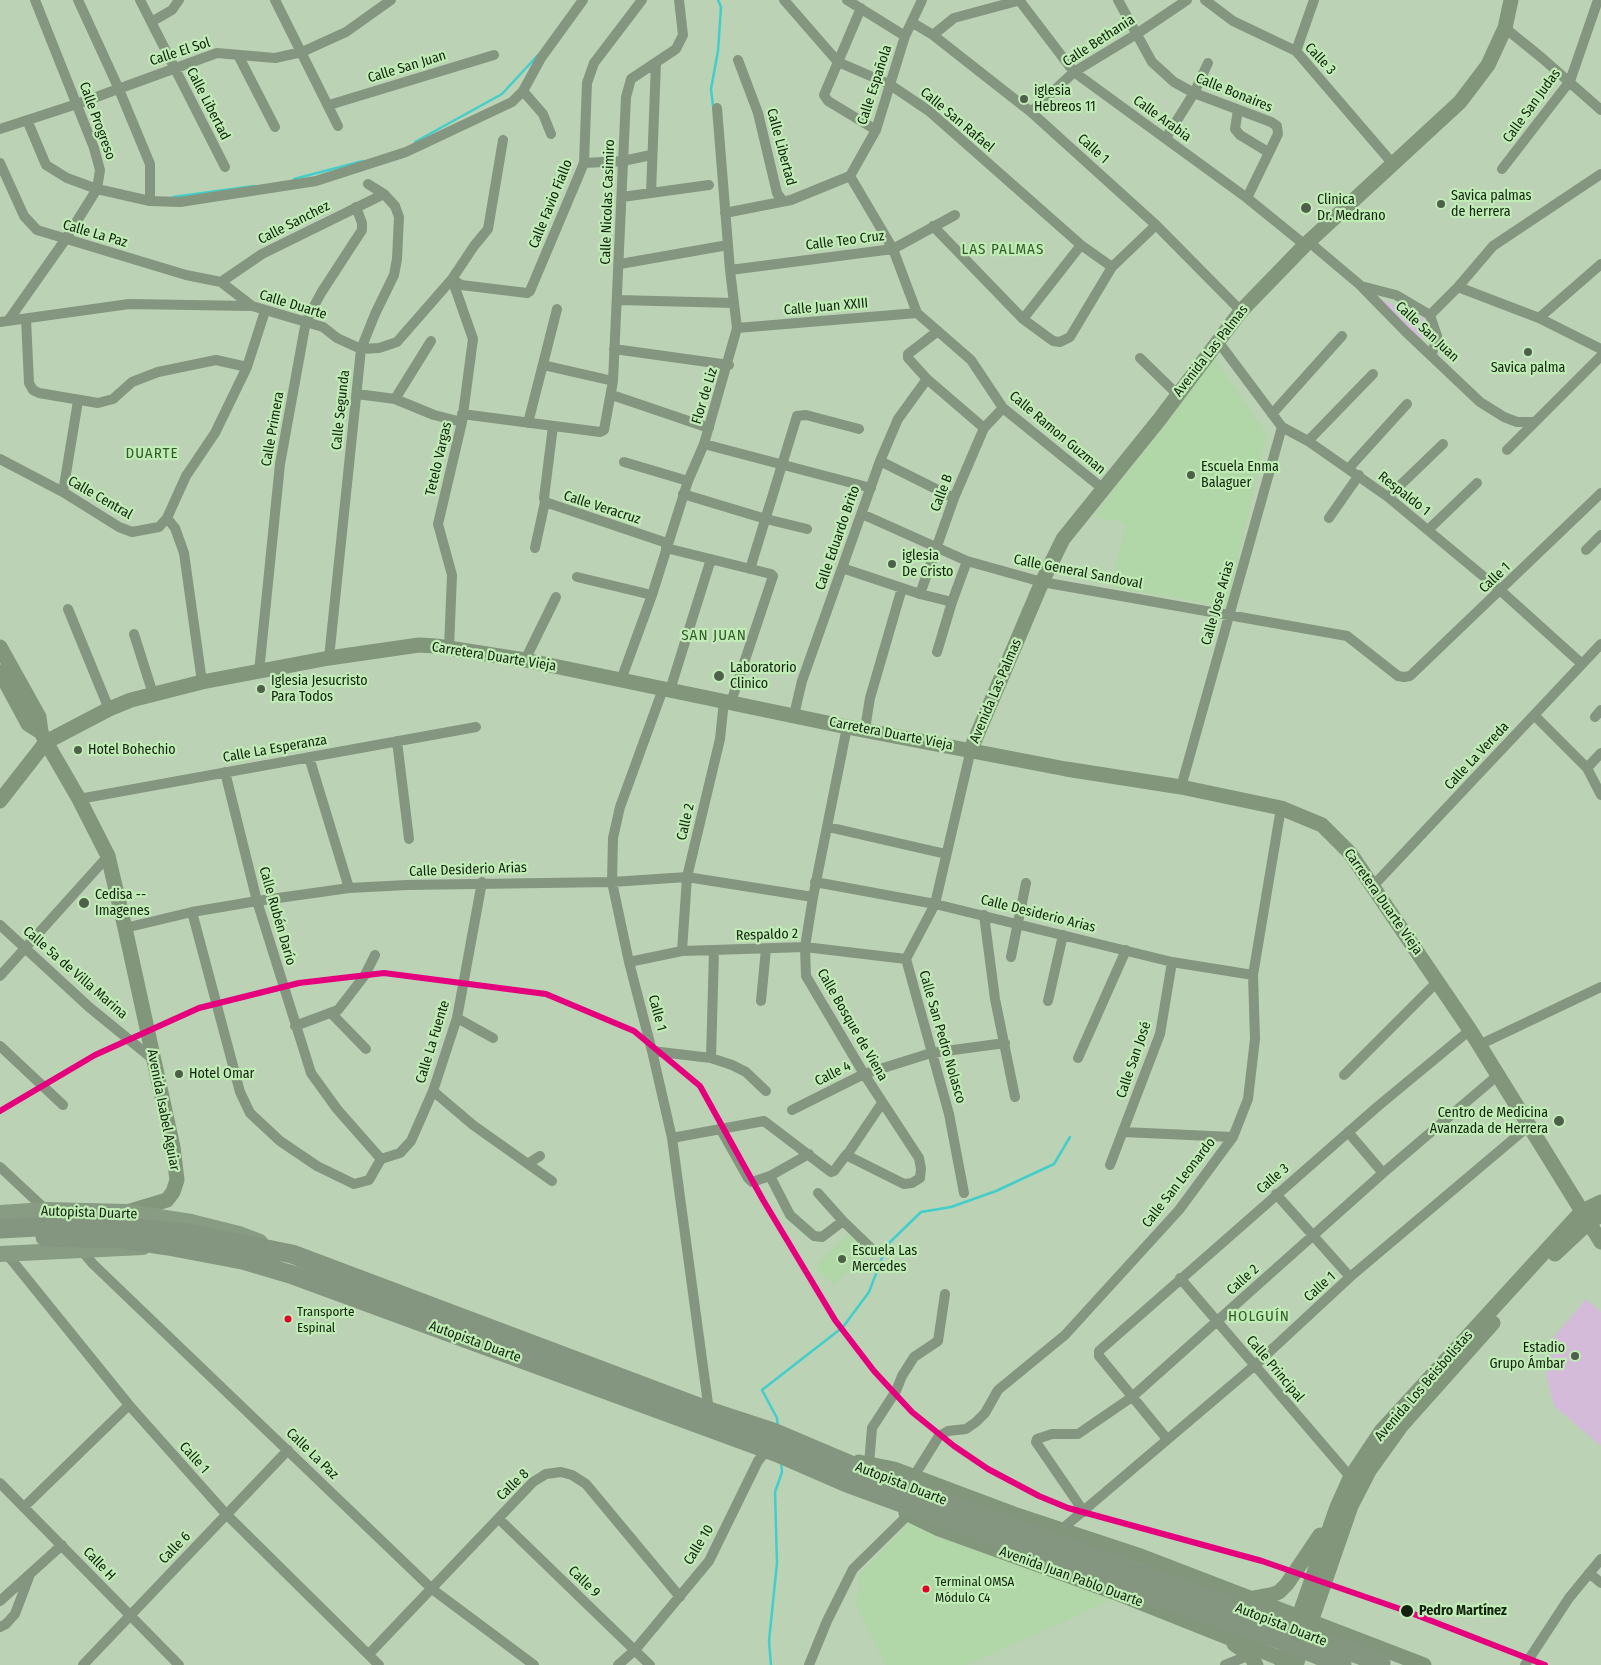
<!DOCTYPE html>
<meta charset="utf-8">
<style>
body{margin:0}
canvas{display:block;background:#bbd2b5}
</style>
<canvas width="1601" height="1665"></canvas>
<script>
const g = document.querySelector('canvas').getContext('2d');
g.lineJoin = 'round';
function fillPath(path, color) { g.fillStyle = color; g.fill(path, 'evenodd'); }
const shape = rows => new Path2D(rows.map(r => 'M' + r).join(''));
function stroke(path, color, width, dash) { g.strokeStyle = color; g.lineWidth = width; g.lineCap = dash ? 'butt' : 'round'; g.setLineDash(dash || []); g.stroke(path); }
function write(font, color, halo, rows, align = 'center') {
  g.font = font + ' "Fira Sans Condensed",sans-serif'; g.lineWidth = 4.5; g.setLineDash([]); g.textBaseline = 'middle'; g.strokeStyle = halo; g.fillStyle = color; for (const [text, x, y, turn = 0] of rows) {
    g.save(); g.translate(x, y); g.rotate((+turn || 0) * Math.PI / 180); g.textAlign = isNaN(turn) ? turn : align; if (halo) g.strokeText(text, 0, 0); g.fillText(text, 0, 0); g.restore();
  }
}
fillPath(shape([
 [1214,357,1267,434,1227,606,1110,587,1126,523,1093,516],
 [849,1233,868,1251,834,1286,815,1267],
 [910,1521,1111,1600,967,1665,886,1665,856,1605,860,1574]
]), '#b1d6a7');
fillPath(shape([
 [1380,299,1425,319,1421,342],
 [1586,1299,1601,1312,1601,1446,1554,1406,1546,1374,1553,1338]
]), '#d3bbd9');
stroke(shape([
 [713,106,711,89,718,51,721,7,718,0],
 [415,142,502,94,538,55],
 [294,179,363,161],
 [173,197,254,186],
 [778,1427,777,1418,762,1390,843,1327,869,1292,887,1245,921,1212,951,1207,996,1191,1054,1164,1070,1137],
 [771,1665,769,1641,777,1563,775,1492,782,1472,781,1462]
]), '#43cecb', 2.5);
stroke(shape([
 [78,0,118,87,150,164,150,201],
 [140,0,225,167],
 [275,0,338,126],
 [784,0,838,62,889,84,929,111,1081,245,1112,267],
 [847,0,905,36],
 [1019,0,1074,72,1247,198,1305,245],
 [1118,0,1152,62,1174,82,1194,93,1271,122,1277,126,1278,134,1247,198],
 [1205,0,1233,21,1296,51,1393,164],
 [861,8,824,95,828,101,876,130],
 [151,22,172,10,179,0],
 [913,23,933,35,1031,112,1156,225,1241,311],
 [1505,28,1542,58,1601,110],
 [933,35,954,18,1021,0],
 [1296,51,1314,0],
 [238,55,275,127],
 [738,60,758,113,777,193,782,200],
 [523,91,543,114,551,134],
 [329,105,494,55],
 [1238,110,1235,129,1240,135,1268,152],
 [1031,112,1074,72,1135,35,1187,0],
 [27,120,46,165,67,178,97,189,150,201,180,202,316,181,406,152,512,102,523,91,541,58,583,0],
 [0,129,77,104,217,53,275,58,302,52,346,32,391,0],
 [1166,138,1194,93,1208,63],
 [0,163,24,216,37,230,186,275,221,282,252,306],
 [584,163,623,161,651,155],
 [1502,169,1570,81,1598,0],
 [850,176,893,249,917,313,971,360,1003,408,1102,488],
 [850,176,876,130,905,36,922,0],
 [651,193,656,63],
 [622,197,709,185],
 [725,213,791,200,850,176],
 [933,226,1023,319,1053,341,1060,342,1070,337,1112,267,1156,225],
 [1309,242,1360,285,1405,331,1480,402,1504,417,1517,422,1535,422],
 [620,264,728,245],
 [730,270,893,249,955,215],
 [452,279,461,285,527,293,530,291,584,163,587,83,594,63,642,0],
 [221,282,262,254,384,194],
 [1361,286,1396,295,1430,315,1437,336,1432,354],
 [1458,287,1539,318,1601,349],
 [618,300,733,303],
 [1430,315,1458,287,1493,246,1601,174],
 [1539,318,1601,264],
 [26,319,29,383,33,390,39,393,98,403,113,399,132,382,158,372,216,360,247,367],
 [1023,319,1081,245],
 [8,321,65,240,97,189,100,170,94,148,35,0],
 [0,322,129,304,252,306,323,327,337,338,361,349,379,348,397,342,452,279,474,246,488,229,503,140],
 [737,328,917,313],
 [938,331,908,354,908,358,927,379,984,428],
 [1217,340,1282,427,1308,441,1388,497,1501,591,1582,664],
 [614,349,729,365],
 [1140,358,1177,394],
 [543,365,613,381],
 [357,394,395,399,434,415,462,422],
 [612,395,709,428],
 [395,399,431,341],
 [462,414,600,432,604,430,613,381,626,97,631,79,676,49,683,35,679,0],
 [1272,414,1342,336],
 [528,423,557,309],
 [1308,441,1373,374],
 [704,444,871,488],
 [1507,450,1601,356],
 [0,459,63,492,119,527,132,532,159,527,167,518,186,476,215,433,247,367,265,311],
 [880,461,954,498],
 [624,462,688,481],
 [1349,468,1407,404],
 [63,492,78,401],
 [683,494,766,519,807,529],
 [1388,497,1443,444],
 [545,502,667,543],
 [862,514,967,561,1042,582,1347,636,1398,676,1404,677,1410,676,1601,493],
 [167,518,175,528,184,553,202,682],
 [1329,518,1359,475],
 [1428,530,1477,483],
 [535,548,545,502,544,498,553,426],
 [666,548,771,574,773,576,731,702],
 [1586,550,1601,535],
 [842,568,920,594,952,602],
 [750,569,797,416,806,415,859,429],
 [577,577,652,595],
 [920,594,954,498,984,428,1003,408],
 [68,609,109,709],
 [134,634,153,694],
 [449,648,452,575,438,524,462,422,473,339,452,279],
 [937,652,952,602,967,561],
 [329,658,361,349,375,314,394,275,397,259,399,217,395,206,384,194,368,184],
 [525,660,556,597],
 [259,672,280,464,306,321,321,293,362,230,362,223,356,207],
 [621,680,652,595,688,481,704,444,737,328,730,270,717,108],
 [663,689,620,807,613,838,612,882,629,962,652,1051,672,1138,709,1411],
 [670,690,711,559],
 [794,715,802,681,880,461,898,419,927,379],
 [1535,716,1587,768,1601,795],
 [1595,717,1601,710],
 [865,729,870,698,902,588],
 [397,741,409,839],
 [309,757,349,888],
 [1587,768,1601,753],
 [225,772,257,901,311,1073,337,1109,381,1159],
 [1181,787,1282,427],
 [79,799,476,727],
 [828,827,946,854],
 [815,882,935,904,1172,962,1253,975],
 [1373,886,1601,644],
 [192,912,240,1092,250,1113,280,1141,317,1166,354,1184,369,1180,381,1159],
 [984,915,995,999,1015,1097],
 [0,925,89,1007,154,1060],
 [125,928,192,912,257,901,349,888,407,885,612,882,687,877,813,897],
 [682,951,687,877,720,739,724,701],
 [1011,957,1026,883],
 [629,962,682,951,805,947,906,959],
 [0,976,108,856],
 [761,1001,766,949],
 [1048,1001,1063,935],
 [332,1014,366,1049],
 [457,1018,493,1038],
 [295,1026,338,1010,365,975,375,955],
 [1479,1045,1601,987],
 [0,1046,63,1105],
 [652,1051,711,1058,732,1065,746,1072,766,1091],
 [711,1058,714,950],
 [1078,1058,1126,950],
 [1344,1075,1438,981],
 [433,1091,473,1125,552,1181],
 [792,1110,864,1074,931,1053,1005,1043],
 [720,1128,748,1178,752,1182,770,1176,809,1154],
 [1123,1132,1233,1137],
 [1348,1132,1383,1173],
 [672,1138,764,1121,831,1172,834,1171,846,1155,904,1184,912,1183,920,1178,921,1169,919,1158,864,1074,806,976,805,947,813,897,847,727],
 [847,1155,882,1103],
 [381,1159,400,1153,411,1141,433,1091,457,1018,482,882],
 [529,1163,540,1156],
 [1110,1165,1160,1034,1172,962],
 [0,1167,46,1210],
 [770,1176,790,1215,814,1236,822,1237,843,1221,871,1248],
 [818,1193,843,1221],
 [964,1193,949,1114,906,959,935,904,971,749],
 [1276,1194,1350,1277],
 [82,1251,93,1264,432,1589,534,1665],
 [6,1253,129,1405,226,1514,379,1665],
 [1180,1278,1353,1480],
 [1167,1439,1099,1356,1099,1351,1377,1107,1470,1030],
 [869,1464,872,1428,896,1391,902,1376,914,1357,938,1341,945,1294],
 [914,1476,939,1436,948,1431,966,1429,976,1422,985,1413,998,1390,1065,1335,1179,1210,1233,1137,1248,1099,1255,1039,1253,975,1281,808],
 [0,1483,179,1665],
 [24,1507,129,1405],
 [1084,1512,1036,1442,1037,1439,1052,1434,1078,1434,1132,1397,1383,1173,1498,1075],
 [499,1519,650,1665],
 [1062,1529,1254,1366,1350,1277,1530,1125],
 [1589,1573,1601,1583],
 [0,1601,62,1545],
 [0,1627,6,1624,15,1614,29,1577],
 [369,1654,533,1482,546,1474,561,1472,572,1475,586,1484,680,1597],
 [83,1665,288,1450],
 [618,1665,635,1650,709,1561,758,1461,767,1450],
 [809,1665,827,1621,853,1569,909,1514],
 [1225,1665,1255,1653],
 [1525,1665,1569,1598,1601,1559]
]), '#84967f', 10);
stroke(shape([
 [0,647,39,717,41,732,46,742,79,799,108,856,125,928,173,1147,177,1180,173,1192,167,1200,127,1212],
 [0,672,28,724,41,732],
 [971,749,1042,582,1063,539,1159,420,1241,311,1305,245,1460,102,1488,65,1505,28,1511,0],
 [0,801,46,742,109,709,131,700,202,682,329,658,419,645,436,646,525,660,847,727,1066,769,1181,787,1281,808,1322,825,1350,853,1470,1030,1601,1242],
 [1555,1254,1588,1223,1601,1215],
 [859,1462,894,1469,1014,1514,1138,1555,1424,1665],
 [906,1513,939,1529,1119,1594,1292,1663],
 [1254,1598,1271,1595,1279,1592,1287,1584,1320,1535],
 [1234,1644,1250,1655,1256,1665],
 [1282,1665,1337,1507,1350,1478,1382,1430,1582,1211,1601,1202],
 [1296,1665,1351,1506,1369,1471,1402,1425,1493,1323]
]), '#82967c', 15);
stroke(shape([
 [0,1213,46,1210,127,1212,191,1222,239,1234,260,1242],
 [0,1254,143,1247]
]), '#889b83', 16);
stroke(shape([
 [0,1229,94,1224,188,1233,292,1254,709,1411,773,1432,865,1471,1057,1544,1197,1594],
 [45,1237,123,1239,168,1246,242,1260,293,1275,778,1453,847,1483,1192,1609]
]), '#859680', 19);
stroke(shape([
 [1197,1594,1381,1663],
 [1192,1609,1281,1640,1342,1665]
]), '#859680', 19);
stroke(shape([
 [0,1111,95,1055,199,1008,299,983,384,973,546,994,634,1031,700,1086,763,1200,835,1320,874,1371,912,1412,954,1446,988,1469,1039,1496,1068,1508,1262,1561,1406,1611,1545,1665]
]), '#e5007d', 6);
for (const [x, y, r, color] of [
 [1024,99,5,"#4e6049"],
 [1441,204,5,"#4e6049"],
 [1306,208,6,"#4e6049"],
 [1528,352,5,"#4e6049"],
 [1191,475,5,"#4e6049"],
 [892,564,5,"#4e6049"],
 [719,676,6,"#4e6049"],
 [261,689,5,"#4e6049"],
 [78,750,5,"#4e6049"],
 [84,903,6,"#4e6049"],
 [179,1074,5,"#4e6049"],
 [1559,1121,6,"#4e6049"],
 [842,1259,5,"#4e6049"],
 [288,1319,4.5,"#e4002b"],
 [1575,1356,5,"#4e6049"],
 [926,1589,4.5,"#e4002b"],
 [1407,1611,7,"#13230f"]
]) { const dot = new Path2D(); dot.arc(x, y, r, 0, 2 * Math.PI); g.fillStyle = color; g.fill(dot); stroke(dot, '#c0ecb5', 2); }
write('13px', '#13230f', '#c0ecb5', [
 ["Transporte",297,1312],
 ["Espinal",297,1328],
 ["Terminal OMSA",935,1582],
 ["Módulo C4",935,1598]
], 'left');
write('14px', '#13230f', '#c0ecb5', [
 ["Calle Bethania",1099,41,-33],
 ["Calle El Sol",180,52,-18],
 ["Calle 3",1320,59,47],
 ["Calle San Juan",407,67,-17],
 ["Calle Española",875,85,-72],
 ["Calle Bonaires",1234,93,22],
 ["Calle Libertad",208,104,63],
 ["Calle San Judas",1532,106,-54],
 ["Calle Arabia",1162,119,36],
 ["Calle San Rafael",957,120,40],
 ["Calle Progreso",97,121,70],
 ["Calle Libertad",781,147,75],
 ["Calle 1",1093,149,42],
 ["Calle Nicolas Casimiro",608,202,-88],
 ["Calle Favio Fiallo",551,204,-68],
 ["Calle Sanchez",294,223,-27],
 ["Calle La Paz",95,234,16],
 ["Calle Teo Cruz",845,241,-7],
 ["Calle Duarte",293,305,17],
 ["Calle Juan XXIII",826,307,-5],
 ["Calle San Juan",1427,332,43],
 ["Avenida Las Palmas",1211,351,-52],
 ["Flor de Liz",705,396,-73],
 ["Calle Segunda",341,410,-84],
 ["Calle Primera",273,429,-80],
 ["Calle Ramon Guzman",1057,433,40],
 ["Tetelo Vargas",439,459,-77],
 ["Calle B",942,493,-69],
 ["Respaldo 1",1404,494,38],
 ["Calle Central",100,498,30],
 ["Calle Veracruz",602,508,18],
 ["Calle Eduardo Brito",838,538,-71],
 ["Calle General Sandoval",1078,572,11],
 ["Calle 1",1495,578,-44],
 ["Calle Jose Arias",1218,603,-74],
 ["Carretera Duarte Vieja",494,657,9],
 ["Avenida Las Palmas",996,691,-67],
 ["Carretera Duarte Vieja",891,734,11],
 ["Calle La Esperanza",275,749,-10],
 ["Calle La Vereda",1477,756,-47],
 ["Calle 2",686,822,-77],
 ["Calle Desiderio Arias",468,870,-2],
 ["Carretera Duarte Vieja",1383,902,55],
 ["Calle Desiderio Arias",1038,914,14],
 ["Calle Rubén Darío",277,916,74],
 ["Respaldo 2",767,935,-2],
 ["Calle 5a de Villa Marina",75,973,41],
 ["Calle 1",657,1013,75],
 ["Calle Bosque de Viena",852,1025,60],
 ["Calle San Pedro Nolasco",942,1037,74],
 ["Calle La Fuente",433,1042,-73],
 ["Calle San José",1134,1060,-71],
 ["Calle 4",833,1074,-27],
 ["Avenida Isabel Aguiar",163,1110,79],
 ["Calle 3",1273,1179,-41],
 ["Calle San Leonardo",1179,1183,-52],
 ["Autopista Duarte",89,1213,2],
 ["Calle 2",1243,1280,-42],
 ["Calle 1",1320,1287,-42],
 ["Autopista Duarte",475,1342,20],
 ["Calle Principal",1275,1369,50],
 ["Avenida Los Beisbolistas",1424,1386,-49],
 ["Calle La Paz",312,1454,44],
 ["Calle 1",194,1458,48],
 ["Autopista Duarte",901,1484,21],
 ["Calle 8",513,1485,-44],
 ["Calle 10",699,1545,-59],
 ["Calle 6",175,1548,-46],
 ["Calle H",99,1564,46],
 ["Avenida Juan Pablo Duarte",1071,1577,20],
 ["Calle 9",584,1582,44],
 ["Autopista Duarte",1281,1625,21]
]);
write('14px', '#13230f', '#c0ecb5', [
 ["iglesia",1034,91],
 ["Hebreos 11",1034,107],
 ["Savica palmas",1451,196],
 ["de herrera",1451,212],
 ["Clinica",1317,200],
 ["Dr. Medrano",1317,216],
 ["Savica palma",1528,368,"center"],
 ["Escuela Enma",1201,467],
 ["Balaguer",1201,483],
 ["iglesia",902,556],
 ["De Cristo",902,572],
 ["Laboratorio",730,668],
 ["Clinico",730,684],
 ["Iglesia Jesucristo",271,681],
 ["Para Todos",271,697],
 ["Hotel Bohechio",88,750],
 ["Cedisa --",95,895],
 ["Imagenes",95,911],
 ["Hotel Omar",189,1074],
 ["Centro de Medicina",1548,1113,"right"],
 ["Avanzada de Herrera",1548,1129,"right"],
 ["Escuela Las",852,1251],
 ["Mercedes",852,1267],
 ["Estadio",1565,1348,"right"],
 ["Grupo Ámbar",1565,1364,"right"]
], 'left');
write('bold 14px', '#13230f', '#c0ecb5', [
 ["Pedro Martínez",1419,1611]
], 'left');
g.letterSpacing = '1px';
write('15px', '#345a2a', '#c0ecb5', [
 ["LAS PALMAS",1003,250],
 ["DUARTE",152,454],
 ["SAN JUAN",714,636],
 ["HOLGUÍN",1259,1317]
]);
g.letterSpacing = '0px';
</script>
